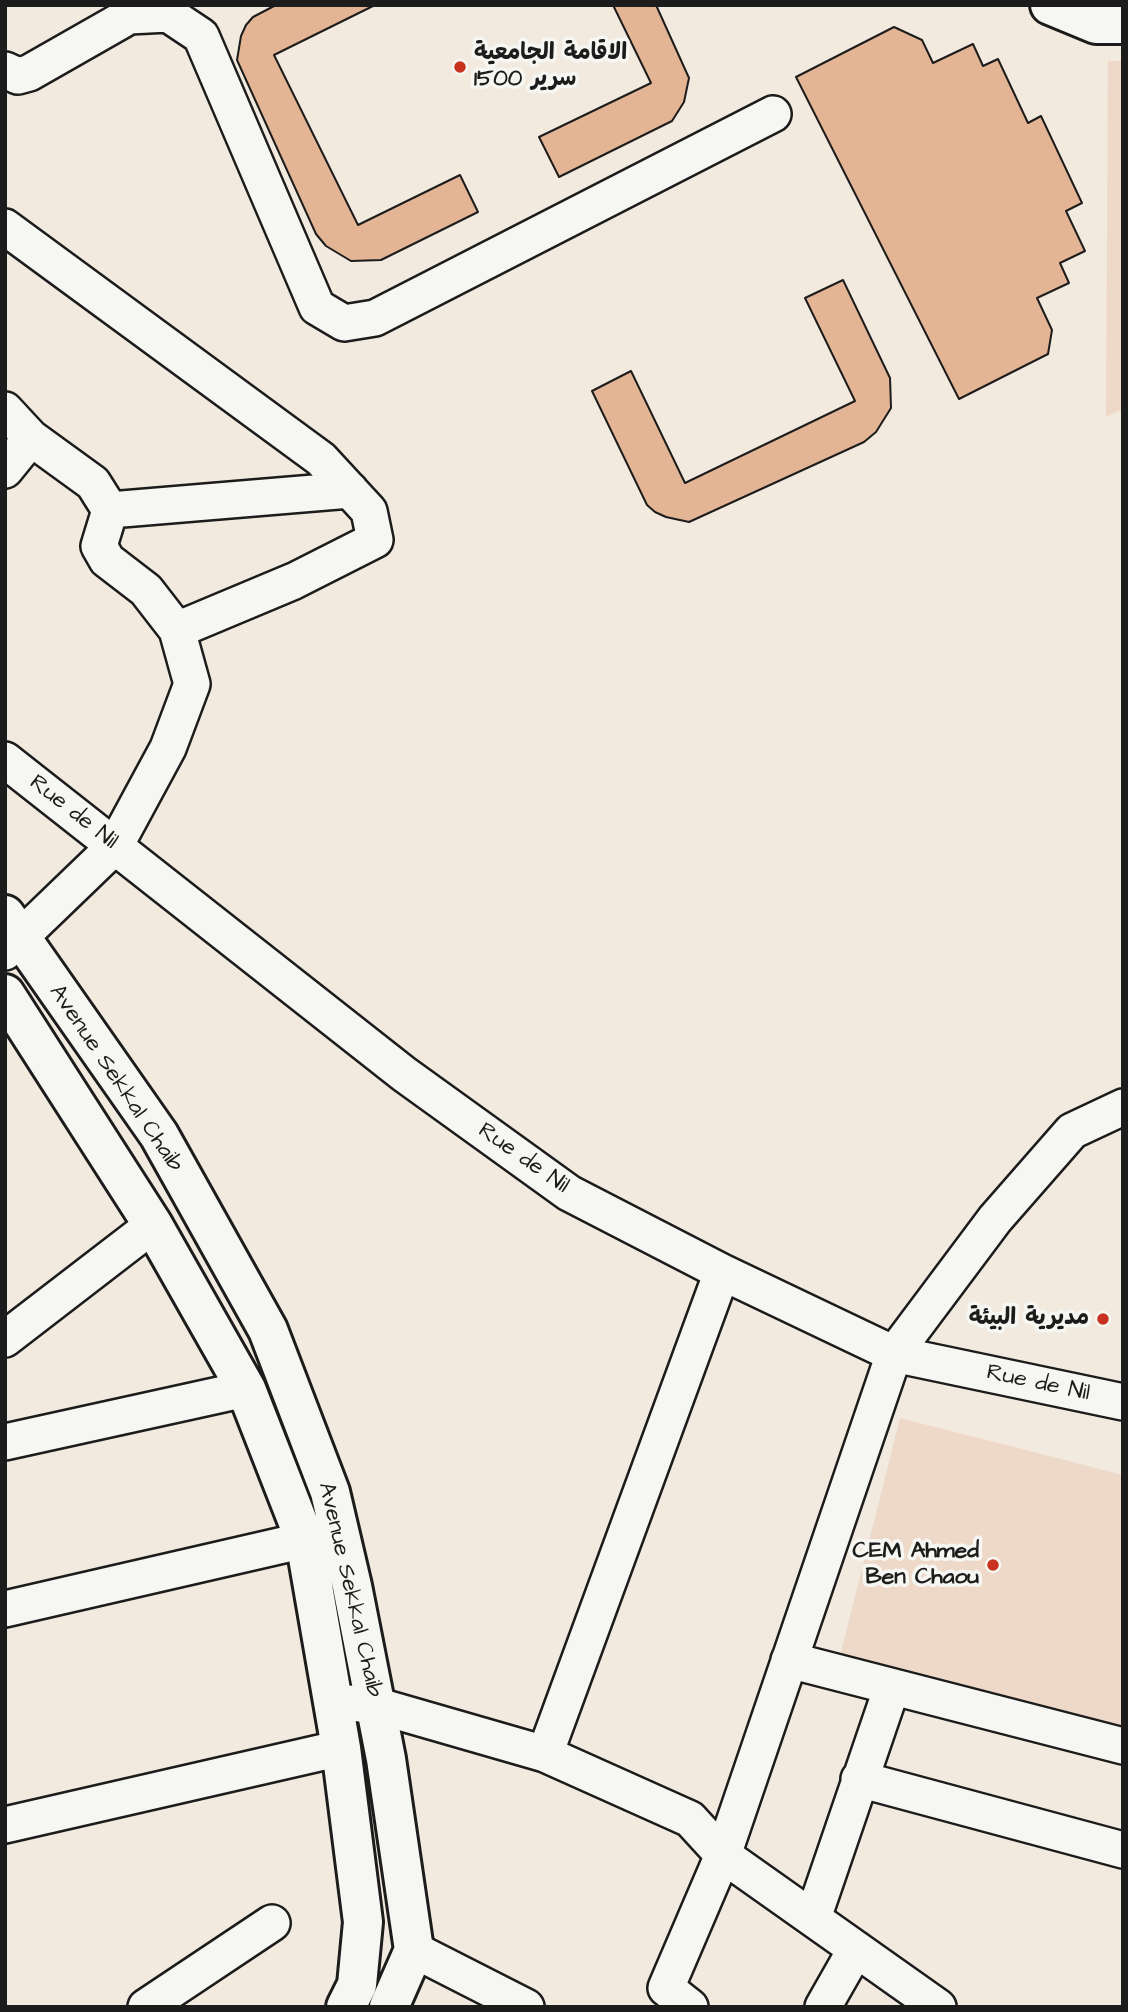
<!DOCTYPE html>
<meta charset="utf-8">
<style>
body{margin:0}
#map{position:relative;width:1128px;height:2012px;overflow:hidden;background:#f2e9df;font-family:"Architects Daughter",sans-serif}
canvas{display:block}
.frame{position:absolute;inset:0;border:7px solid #1c1c1c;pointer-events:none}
</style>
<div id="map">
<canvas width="1128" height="2012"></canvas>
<div class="frame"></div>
</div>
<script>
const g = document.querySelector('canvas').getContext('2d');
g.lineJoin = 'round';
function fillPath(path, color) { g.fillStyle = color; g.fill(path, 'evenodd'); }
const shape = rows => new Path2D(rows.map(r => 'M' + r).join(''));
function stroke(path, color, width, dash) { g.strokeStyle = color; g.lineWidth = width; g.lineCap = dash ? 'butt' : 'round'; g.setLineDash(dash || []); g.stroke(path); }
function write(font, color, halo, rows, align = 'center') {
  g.font = font + ' "Architects Daughter","Playpen Sans Arabic",sans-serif'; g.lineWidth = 7; g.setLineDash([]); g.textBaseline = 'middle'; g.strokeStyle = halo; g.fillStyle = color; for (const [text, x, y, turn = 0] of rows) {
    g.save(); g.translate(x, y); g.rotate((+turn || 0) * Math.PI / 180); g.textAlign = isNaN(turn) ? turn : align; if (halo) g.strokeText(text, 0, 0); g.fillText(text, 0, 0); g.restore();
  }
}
fillPath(shape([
 [1108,61,1123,61,1123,409,1106,417],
 [900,1418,1123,1475,1123,1727,840,1656]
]), '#eed9c9');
const building = shape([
 [276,5,375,5,274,55,358,225,460,175,478,212,381,260,351,261,326,246,316,234,237,60,241,36,246,25,253,17,276,5],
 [613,5,656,5,689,78,684,102,672,121,559,177,539,137,651,83,613,5],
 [894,27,922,40,933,63,973,44,983,66,998,59,1028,123,1041,116,1082,203,1066,211,1085,251,1060,263,1069,283,1037,298,1052,330,1048,354,959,399,796,77,894,27],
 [843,280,890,378,891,408,876,432,864,442,689,522,666,517,655,512,647,505,592,391,631,371,685,483,855,401,805,298,843,280]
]);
fillPath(building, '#e4b595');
stroke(building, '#1c1c1c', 2);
const street = shape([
 [5,70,18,76,29,73,129,16,168,14,201,36,317,307,344,323,375,318,773,114],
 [5,227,321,459,369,511,375,540,294,581,177,630],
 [5,410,31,438,93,483,110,510,99,546,107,560,146,590,177,630,192,684,168,748,115,846,5,952],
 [5,470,31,438],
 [110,510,350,490],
 [5,760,404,1074,569,1193,722,1272,894,1354,1123,1402],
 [5,1339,153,1225],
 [5,1442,246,1389],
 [5,1609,305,1540],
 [789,1660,1123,1746],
 [333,1702,375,1705,545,1754,690,1819,723,1855,666,1988,690,2007],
 [545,1754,722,1272],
 [859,1779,1123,1850],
 [5,1825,341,1748],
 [813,1918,892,1687],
 [414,1950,526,2007],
 [146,2007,272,1923],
 [823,2007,856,1949],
 [938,2007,723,1855,894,1354,995,1219,1072,1131,1123,1107]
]);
const primary = shape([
 [1050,5,1096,24,1123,24],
 [5,915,159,1135,268,1330,330,1492,352,1586,386,1759,414,1950,389,2007],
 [5,994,153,1225,246,1389,305,1540,341,1748,363,1922,357,1985,346,2007]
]);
stroke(street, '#1c1c1c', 40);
stroke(primary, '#1c1c1c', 44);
stroke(street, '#f6f6f2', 35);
stroke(primary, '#f6f6f2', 38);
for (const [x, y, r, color] of [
 [460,67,7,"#c8321e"],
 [1103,1319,7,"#c8321e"],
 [993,1565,7,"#c8321e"]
]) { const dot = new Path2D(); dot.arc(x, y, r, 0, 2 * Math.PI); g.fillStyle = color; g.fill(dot); stroke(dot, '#f6f6f2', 2.5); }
write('bold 23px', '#1c1c1c', '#f6f6f2', [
 ["الاقامة الجامعية",474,54,"left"],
 ["1500 سرير",474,80,"left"],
 ["مديرية البيئة",1089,1319],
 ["CEM Ahmed",979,1552],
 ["Ben Chaou",979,1578]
], 'right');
write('23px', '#1c1c1c', '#f6f6f2', [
 ["Rue de Nil",73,813,38],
 ["Avenue Sekkal Chaib",115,1079,56],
 ["Rue de Nil",523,1159,35],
 ["Rue de Nil",1038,1384,12],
 ["Avenue Sekkal Chaib",349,1590,77]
]);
</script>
